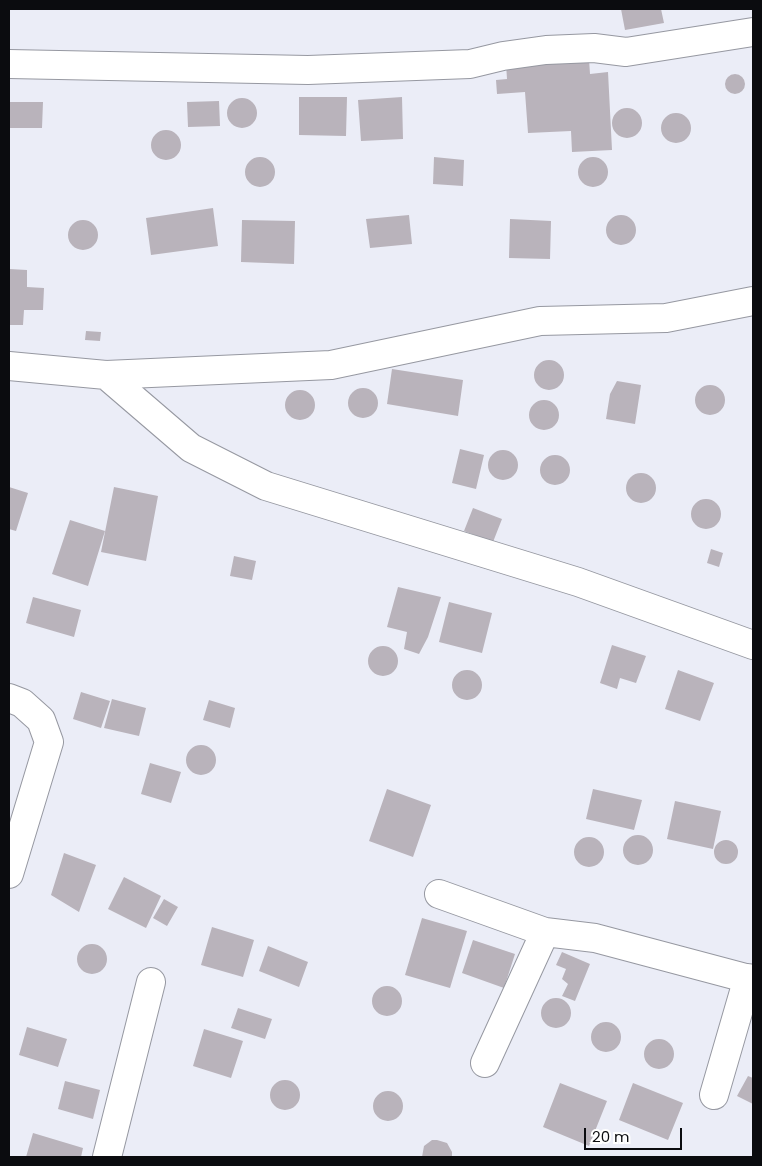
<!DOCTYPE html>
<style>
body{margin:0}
#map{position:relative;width:762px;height:1166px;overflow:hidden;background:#ebedf7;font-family:Poppins,sans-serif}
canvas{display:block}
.frame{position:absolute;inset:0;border:10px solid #0b0c0f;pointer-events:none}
.scale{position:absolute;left:584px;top:1128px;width:98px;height:22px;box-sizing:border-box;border:2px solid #0b0c0f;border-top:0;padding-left:6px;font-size:15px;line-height:18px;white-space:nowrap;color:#0b0c0f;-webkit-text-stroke:4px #fff;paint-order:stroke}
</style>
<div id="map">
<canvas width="762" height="1166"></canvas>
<div class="frame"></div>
<div class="scale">20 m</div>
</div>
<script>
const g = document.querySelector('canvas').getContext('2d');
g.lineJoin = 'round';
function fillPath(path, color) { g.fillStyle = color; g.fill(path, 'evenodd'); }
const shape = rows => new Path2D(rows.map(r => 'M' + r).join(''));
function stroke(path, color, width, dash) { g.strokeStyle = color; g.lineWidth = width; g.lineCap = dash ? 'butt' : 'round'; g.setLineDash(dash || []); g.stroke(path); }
fillPath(shape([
 [621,9,661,9,664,23,625,30],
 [589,59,590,74,608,72,612,150,572,152,571,131,528,133,525,92,497,94,496,80,507,79,506,64],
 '725 84a10 10 0 1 1 20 0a10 10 0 1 1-20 0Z',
 [299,97,347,97,346,136,299,135],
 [402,97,403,139,361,141,358,100],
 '227 113a15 15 0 1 1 30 0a15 15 0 1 1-30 0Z',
 [219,101,220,126,188,127,187,102],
 [9,102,43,102,42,128,9,128],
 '612 123a15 15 0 1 1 30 0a15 15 0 1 1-30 0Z',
 '661 128a15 15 0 1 1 30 0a15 15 0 1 1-30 0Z',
 '151 145a15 15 0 1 1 30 0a15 15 0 1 1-30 0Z',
 '245 172a15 15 0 1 1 30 0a15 15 0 1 1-30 0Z',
 '578 172a15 15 0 1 1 30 0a15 15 0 1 1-30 0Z',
 [434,157,464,160,463,186,433,184],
 [213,208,218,246,151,255,146,218],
 '606 230a15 15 0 1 1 30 0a15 15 0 1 1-30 0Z',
 [409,215,412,244,370,248,366,219],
 [510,219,551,221,550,259,509,258],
 '68 235a15 15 0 1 1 30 0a15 15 0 1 1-30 0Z',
 [242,220,295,221,294,264,241,262],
 [9,269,27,270,27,287,44,288,43,310,24,310,23,325,9,325],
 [86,331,101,332,100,341,85,340],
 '534 375a15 15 0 1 1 30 0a15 15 0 1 1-30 0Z',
 [392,369,463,380,458,416,387,404],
 [617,381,641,385,635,424,606,419,610,394],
 '695 400a15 15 0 1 1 30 0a15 15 0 1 1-30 0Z',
 '348 403a15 15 0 1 1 30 0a15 15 0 1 1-30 0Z',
 '285 405a15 15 0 1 1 30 0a15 15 0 1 1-30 0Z',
 '529 415a15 15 0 1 1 30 0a15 15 0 1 1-30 0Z',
 [460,449,484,455,476,489,452,483],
 '488 465a15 15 0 1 1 30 0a15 15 0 1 1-30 0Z',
 '540 470a15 15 0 1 1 30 0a15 15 0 1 1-30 0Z',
 '626 488a15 15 0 1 1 30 0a15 15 0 1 1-30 0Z',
 [9,487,28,493,16,531,9,529],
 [114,487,158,496,146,561,101,552],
 '691 514a15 15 0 1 1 30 0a15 15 0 1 1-30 0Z',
 [473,508,502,519,493,542,464,531],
 [70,520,105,531,88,586,52,574],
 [711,549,723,553,719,567,707,563],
 [234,556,256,561,252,580,230,576],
 [398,587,441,597,428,637,419,654,404,649,407,632,387,627],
 [33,597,81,610,74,637,26,623],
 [449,602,492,613,482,653,439,642],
 [612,645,646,656,636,683,620,678,617,689,600,683],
 '368 661a15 15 0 1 1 30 0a15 15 0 1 1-30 0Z',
 '452 685a15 15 0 1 1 30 0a15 15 0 1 1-30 0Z',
 [678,670,714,683,700,721,665,709],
 [81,692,110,701,101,728,73,719],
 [112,699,146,708,139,736,104,728],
 [209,700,235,708,230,728,203,720],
 '186 760a15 15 0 1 1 30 0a15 15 0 1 1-30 0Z',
 [150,763,181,772,171,803,141,794],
 [387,789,431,805,413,857,369,841],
 [593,789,642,800,634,830,586,819],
 [675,801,721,811,713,849,667,839],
 '623 850a15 15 0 1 1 30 0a15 15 0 1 1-30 0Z',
 '574 852a15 15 0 1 1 30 0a15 15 0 1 1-30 0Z',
 '714 852a12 12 0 1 1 24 0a12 12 0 1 1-24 0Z',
 [64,853,96,865,79,912,51,895],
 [124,877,161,896,146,928,108,909],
 [164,899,178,907,167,926,153,918],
 [422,918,467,931,450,988,405,975],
 [212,927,254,940,243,977,201,965],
 [473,940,515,954,504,988,462,973],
 '77 959a15 15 0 1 1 30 0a15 15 0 1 1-30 0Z',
 [268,946,308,962,299,987,259,971],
 [562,952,590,964,575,1001,562,996,568,984,562,979,566,969,556,965],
 '372 1001a15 15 0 1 1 30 0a15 15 0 1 1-30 0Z',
 '541 1013a15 15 0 1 1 30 0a15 15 0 1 1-30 0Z',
 [238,1008,272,1019,265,1039,231,1028],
 '591 1037a15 15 0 1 1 30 0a15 15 0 1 1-30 0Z',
 [27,1027,67,1039,58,1067,19,1055],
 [204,1029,243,1041,231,1078,193,1066],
 '644 1054a15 15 0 1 1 30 0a15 15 0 1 1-30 0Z',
 [748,1076,753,1078,753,1104,737,1096],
 '270 1095a15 15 0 1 1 30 0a15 15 0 1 1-30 0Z',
 [65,1081,100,1090,93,1119,58,1109],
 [560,1083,607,1101,589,1146,543,1127],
 [633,1083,683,1103,668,1140,619,1120],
 '373 1106a15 15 0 1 1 30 0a15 15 0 1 1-30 0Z',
 [33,1133,83,1148,81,1157,26,1157],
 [432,1140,437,1140,447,1143,452,1152,452,1157,422,1157,424,1146]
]), '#b9b3bb');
const street = shape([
 [9,64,308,70,470,64,503,56,546,50,594,48,626,52,753,32],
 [9,366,106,375,331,365,540,321,666,318,753,301],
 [106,375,191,448,266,486,578,582,753,645],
 [9,698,22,703,41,720,49,742,9,874],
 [439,894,545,932,595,938,753,980],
 [485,1063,545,932],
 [714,1095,748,978],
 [107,1157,151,982]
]);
stroke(street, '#9698a1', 30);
stroke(street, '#fff', 28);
</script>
